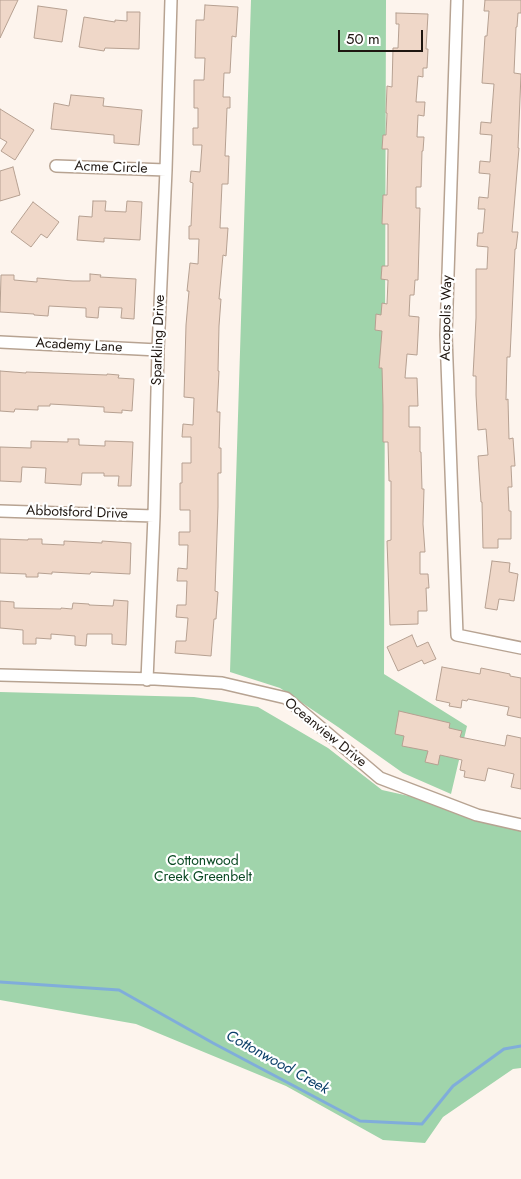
<!DOCTYPE html>
<style>
body{margin:0}
#map{position:relative;width:521px;height:1179px;overflow:hidden;background:#fdf4ed;font-family:Jost,sans-serif}
canvas{display:block}
.scale{position:absolute;left:338px;top:30px;width:85px;height:22px;box-sizing:border-box;border:2px solid #1e1610;border-top:0;padding-left:6px;font-size:15px;line-height:18px;white-space:nowrap;color:#1e1610;-webkit-text-stroke:4px #fff;paint-order:stroke}
</style>
<div id="map">
<canvas width="521" height="1179"></canvas>
<div class="scale">50 m</div>
</div>
<script>
const g = document.querySelector('canvas').getContext('2d');
g.lineJoin = 'round';
function fillPath(path, color) { g.fillStyle = color; g.fill(path, 'evenodd'); }
const shape = rows => new Path2D(rows.map(r => 'M' + r).join(''));
function stroke(path, color, width, dash) { g.strokeStyle = color; g.lineWidth = width; g.lineCap = dash ? 'butt' : 'round'; g.setLineDash(dash || []); g.stroke(path); }
function write(font, color, halo, rows, align = 'center') {
  g.font = font + ' Jost,sans-serif'; g.lineWidth = 4.5; g.setLineDash([]); g.textBaseline = 'middle'; g.strokeStyle = halo; g.fillStyle = color; for (const [text, x, y, turn = 0] of rows) {
    g.save(); g.translate(x, y); g.rotate((+turn || 0) * Math.PI / 180); g.textAlign = isNaN(turn) ? turn : align; if (halo) g.strokeText(text, 0, 0); g.fillText(text, 0, 0); g.restore();
  }
}
fillPath(shape([
 [251,0,386,0,384,674,467,726,451,794,403,773,338,727,280,688,230,672],
 [0,692,194,697,258,707,328,748,382,790,521,821,521,1068,513,1069,443,1117,425,1143,383,1140,286,1086,136,1024,0,1000]
]), '#a0d4ab');
stroke(shape([
 [0,982,119,990,213,1043,360,1121,422,1124,453,1086,504,1049,521,1046]
]), '#80adda', 3);
const building = shape([
 [0,0,18,0,0,38,0,0],
 [485,0,521,0,521,13,518,13,517,27,516,27,514,73,521,74,518,148,519,148,512,232,518,232,516,249,515,249,510,357,507,357,506,400,508,399,509,439,513,438,515,466,511,466,512,487,508,487,509,511,511,511,511,539,498,539,498,548,483,548,482,502,481,502,478,456,488,455,486,429,478,430,476,395,476,376,473,376,476,318,476,269,487,269,488,247,477,246,478,233,483,233,485,209,478,209,479,197,488,198,490,174,479,173,480,161,490,162,492,135,480,134,481,122,491,123,494,84,482,83,485,36,487,36,489,11,484,11,485,0],
 [205,5,238,7,236,37,232,36,230,73,224,73,223,97,230,97,230,108,227,108,225,156,229,156,228,184,222,184,220,228,228,228,226,256,223,255,219,299,221,299,219,326,218,371,219,371,217,412,220,412,219,448,221,448,221,473,218,473,218,507,215,591,218,592,216,619,214,619,211,656,175,653,176,641,186,641,188,618,176,617,177,605,186,605,187,581,177,581,178,568,187,569,188,545,179,545,179,532,190,532,190,510,180,510,180,483,182,483,182,463,191,463,191,437,182,437,183,424,193,425,194,398,184,397,186,325,189,291,187,291,190,263,198,264,199,239,189,239,189,226,191,226,193,183,190,182,191,171,200,172,202,145,193,145,193,128,198,128,198,108,194,108,194,80,204,80,205,58,195,58,196,20,204,20,205,5],
 [38,6,67,10,62,42,34,38,38,6],
 [127,12,140,12,139,49,105,48,104,51,79,47,84,17,115,22,115,20,127,21,127,12],
 [396,13,428,14,426,49,428,49,427,68,423,68,423,77,418,76,416,102,425,102,424,116,418,115,417,137,424,137,423,151,422,151,421,187,416,187,416,208,420,208,418,280,415,280,414,295,410,295,409,316,419,317,417,355,407,354,405,378,417,378,418,406,409,406,409,427,420,427,420,452,421,452,422,489,424,489,423,524,425,552,420,552,420,574,428,574,429,588,426,588,427,611,418,611,418,624,390,625,387,541,391,540,391,481,389,481,388,442,383,442,383,406,382,368,379,368,382,331,375,330,376,314,381,315,382,303,387,304,388,280,381,279,382,266,388,266,388,224,382,224,383,195,387,195,388,149,382,149,383,135,386,135,387,113,386,113,387,86,392,87,393,48,398,48,399,24,396,24,396,13],
 [71,95,104,98,103,106,142,110,139,145,114,143,114,135,51,129,54,103,69,106,71,95],
 [0,109,34,130,15,160,1,151,7,142,0,138,0,109],
 [13,167,20,195,0,201,0,171,13,167],
 [93,201,106,201,105,211,126,212,127,201,142,202,140,240,104,238,104,242,77,240,79,216,92,217,93,201],
 [33,202,59,222,47,238,41,234,31,247,11,232,33,202],
 [90,274,101,275,100,277,136,279,134,319,121,318,122,308,99,307,98,318,86,317,86,308,49,306,48,316,34,315,34,314,0,312,1,275,14,275,14,280,37,282,37,278,73,281,90,281,90,274],
 [0,371,26,373,26,372,107,375,107,374,119,375,118,378,134,379,132,411,122,410,122,413,104,412,104,407,50,404,50,406,38,406,38,410,15,409,14,412,0,411,0,371],
 [68,439,79,439,79,445,105,446,105,441,133,442,131,486,118,486,119,476,104,476,104,473,82,473,81,485,45,483,46,468,22,467,21,482,0,481,0,447,31,448,31,441,68,442,68,439],
 [0,539,28,540,28,539,42,539,42,544,64,545,64,541,102,543,102,541,131,543,130,574,91,572,90,574,52,572,52,574,38,573,38,577,26,577,26,574,0,573,0,539],
 [492,561,510,563,509,572,518,574,514,601,499,599,497,610,485,608,492,561],
 [114,600,128,601,126,645,112,644,112,634,87,634,86,646,75,645,75,636,51,634,51,639,36,638,36,644,23,644,23,630,0,628,0,601,14,602,14,608,61,609,61,608,72,609,73,603,89,604,89,605,113,606,114,600],
 [412,635,417,647,428,642,436,659,424,664,422,660,398,671,387,647,412,635],
 [442,667,480,674,481,668,510,674,510,676,521,678,521,718,507,715,509,707,468,699,467,701,462,700,461,708,449,706,450,703,436,700,442,667],
 [399,711,450,723,449,728,462,731,460,737,505,746,507,735,521,738,521,789,511,787,514,774,488,768,485,781,464,777,465,771,460,770,462,760,440,755,438,765,425,762,428,751,402,746,404,736,395,734,399,711]
]);
fillPath(building, '#efd7c8');
stroke(building, '#b6a091', 1);
const street = shape([
 [457,0,446,335,457,635,521,648],
 [56,166,166,170],
 [0,342,158,350],
 [0,511,154,516],
 [0,675,155,679,222,683,286,698,380,778,477,815,521,825],
 [147,680,154,516,158,350,166,170,171,0]
]);
stroke(street, '#b7a392', 14);
stroke(street, '#fff', 11);
write('14px', '#1e1610', '#fff', [
 ["Acme Circle",111,168,2],
 ["Acropolis Way",447,318,-89],
 ["Sparkling Drive",159,340,-88],
 ["Academy Lane",79,346,3],
 ["Abbotsford Drive",77,513,2],
 ["Oceanview Drive",325,733,39]
]);
write('14px', '#094822', '#fff', [
 ["Cottonwood",203,862],
 ["Creek Greenbelt",203,878]
]);
write('italic 15px', '#0c3f69', '#fff', [
 ["Cottonwood Creek",277,1063,29]
]);
</script>
